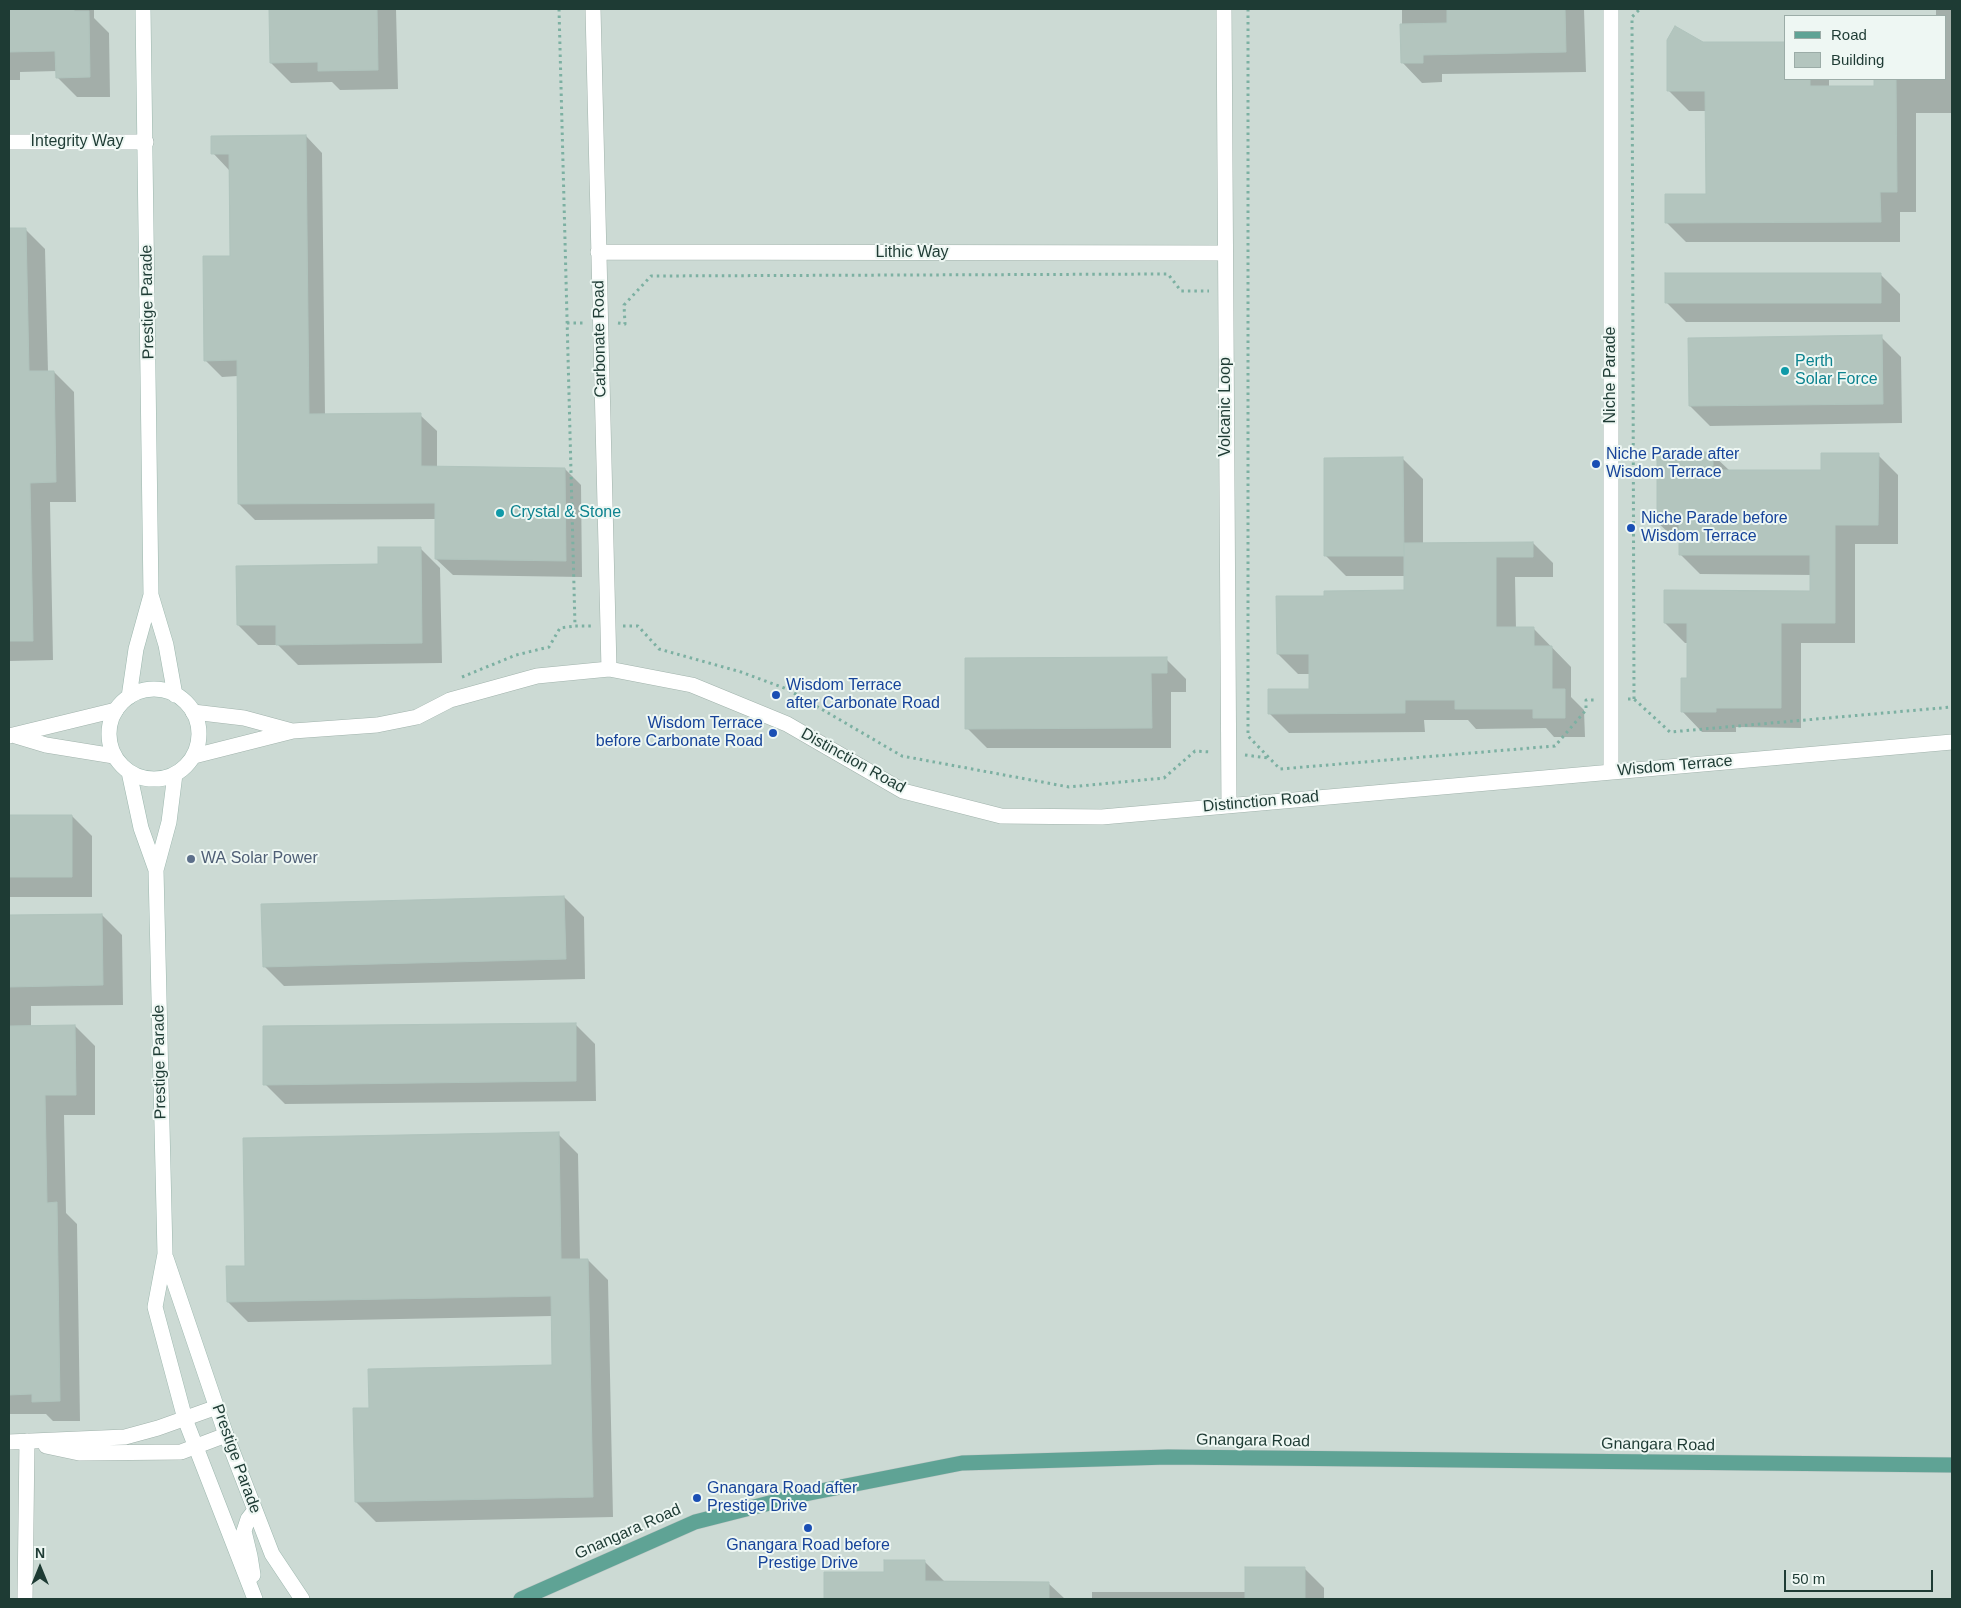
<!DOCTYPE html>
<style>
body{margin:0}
#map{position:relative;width:1961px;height:1608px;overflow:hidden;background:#deebe5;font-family:Helvetica,sans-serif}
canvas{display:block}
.frame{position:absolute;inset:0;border:10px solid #1e3b34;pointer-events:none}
.legend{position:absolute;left:1784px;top:15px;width:162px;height:65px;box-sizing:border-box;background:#eef7f3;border:1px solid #9baca7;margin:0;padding:6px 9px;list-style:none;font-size:15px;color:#1e3b34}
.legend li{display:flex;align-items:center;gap:10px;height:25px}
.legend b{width:25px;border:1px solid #9baca7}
.north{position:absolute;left:15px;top:1543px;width:50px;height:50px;-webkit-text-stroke:4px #eef7f3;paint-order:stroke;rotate:0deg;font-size:14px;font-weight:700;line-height:20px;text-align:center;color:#1e3b34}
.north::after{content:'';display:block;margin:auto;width:18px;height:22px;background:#1e3b34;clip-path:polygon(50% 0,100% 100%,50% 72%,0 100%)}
.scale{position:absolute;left:1784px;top:1570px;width:149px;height:22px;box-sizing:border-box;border:2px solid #1e3b34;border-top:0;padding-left:6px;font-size:15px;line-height:18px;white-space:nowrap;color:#1e3b34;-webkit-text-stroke:4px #eef7f3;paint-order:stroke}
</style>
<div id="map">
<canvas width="1961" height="1608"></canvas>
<div class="frame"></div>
<ul class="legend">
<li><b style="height:6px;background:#5fa395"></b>Road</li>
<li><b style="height:14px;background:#b3c5be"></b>Building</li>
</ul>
<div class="north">N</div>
<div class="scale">50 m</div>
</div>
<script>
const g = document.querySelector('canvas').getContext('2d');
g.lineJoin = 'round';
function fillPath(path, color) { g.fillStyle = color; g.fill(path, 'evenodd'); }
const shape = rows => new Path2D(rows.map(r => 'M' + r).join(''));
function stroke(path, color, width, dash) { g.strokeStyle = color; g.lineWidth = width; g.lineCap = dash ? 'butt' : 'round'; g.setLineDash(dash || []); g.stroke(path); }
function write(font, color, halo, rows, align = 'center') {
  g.font = font + ' Helvetica,sans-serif'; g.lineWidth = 4; g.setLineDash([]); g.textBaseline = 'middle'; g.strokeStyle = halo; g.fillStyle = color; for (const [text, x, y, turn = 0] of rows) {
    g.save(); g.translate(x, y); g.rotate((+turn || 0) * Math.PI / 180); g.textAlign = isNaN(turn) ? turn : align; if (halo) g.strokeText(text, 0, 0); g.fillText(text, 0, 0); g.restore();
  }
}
fillPath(shape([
 [9,9,1952,9,1952,1599,9,1599],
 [1785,16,1945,16,1945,79,1785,79]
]), '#ccdad4');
fillPath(shape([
 [9,9,94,9,94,18,109,33,110,97,77,97,57,77,57,71,20,72,20,80,9,80],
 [270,9,396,9,398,89,340,90,332,82,291,83,271,63],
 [1402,9,1584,9,1586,72,1442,74,1442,82,1422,83,1402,62],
 [1936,9,1952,9,1952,113,1916,113,1916,212,1900,212,1900,242,1686,242,1666,222,1707,195,1707,111,1689,111,1669,91,1703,43,1785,79,1829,79,1829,87,1875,87,1875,79,1945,79,1945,16,1936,16],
 [306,136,322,153,325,416,420,415,437,431,437,468,565,469,581,485,582,577,453,575,436,559,436,519,255,520,239,504,238,376,222,377,205,360,231,257,229,170,213,153],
 [25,229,45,249,48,372,54,372,74,392,76,502,50,502,53,660,9,661,9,230],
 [1880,274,1900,294,1900,322,1686,322,1666,302],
 [1881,337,1901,357,1902,423,1710,426,1690,406],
 [1712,454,1730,471,1822,472,1878,455,1898,475,1898,544,1855,544,1855,643,1801,643,1801,728,1736,727,1736,732,1702,732,1682,711,1688,679,1688,643,1685,643,1665,623,1812,592,1812,575,1700,574,1680,554,1680,543,1658,523],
 [1403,459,1423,479,1423,544,1533,543,1553,563,1553,577,1515,577,1516,629,1534,629,1571,667,1571,697,1584,710,1585,737,1554,737,1546,728,1476,729,1468,720,1424,720,1425,732,1289,733,1269,713,1311,691,1311,674,1298,674,1278,654,1325,597,1406,592,1406,576,1346,576,1326,556],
 [420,548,440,568,442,663,298,665,278,645,258,645,238,625],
 [1166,659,1186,679,1186,692,1171,692,1171,748,987,748,967,728],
 [72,816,92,836,92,897,9,897,9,817],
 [564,897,584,917,585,979,284,986,264,966],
 [102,915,122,935,123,1005,31,1006,31,1027,75,1026,95,1046,95,1115,64,1115,66,1213,77,1224,80,1421,53,1421,46,1414,9,1414,9,916],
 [575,1024,595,1044,596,1101,285,1104,265,1084],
 [558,1134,578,1154,580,1260,588,1260,608,1280,613,1517,376,1522,356,1502,371,1409,554,1366,552,1316,248,1322,228,1302,246,1267],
 [924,1561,944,1581,1048,1583,1065,1599,826,1599,826,1574,885,1574],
 [1304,1568,1324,1588,1324,1599,1092,1599,1092,1592,1246,1592]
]), '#0003');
const building = shape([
 [9,9,74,9,74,11,89,11,90,77,56,78,55,51,9,52,9,9],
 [269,9,377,9,378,70,318,71,318,62,270,63,269,9],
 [1447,9,1565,9,1566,52,1423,55,1423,63,1401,63,1400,24,1447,23,1447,9],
 [1675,26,1703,42,1785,42,1785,79,1810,79,1810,86,1874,86,1874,79,1896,79,1897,192,1880,192,1881,222,1665,223,1665,194,1706,194,1705,91,1667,91,1667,40,1675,26],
 [306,135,309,414,421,413,421,466,565,468,566,561,435,559,435,503,238,504,237,360,204,361,203,256,230,256,229,154,211,154,211,136,306,135],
 [9,228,26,228,29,371,54,371,56,482,30,483,33,641,9,641,9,228],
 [1665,273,1881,273,1881,303,1665,303,1665,273],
 [1882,335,1883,404,1689,406,1688,338,1882,335],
 [1657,452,1713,452,1713,470,1821,470,1821,453,1879,453,1878,525,1835,525,1835,623,1781,623,1781,708,1716,708,1716,712,1681,712,1681,678,1687,678,1687,623,1664,623,1664,590,1810,591,1810,555,1679,555,1679,524,1657,524,1657,452],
 [1403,457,1404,556,1324,556,1324,458,1403,457],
 [1533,542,1533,557,1496,557,1496,627,1534,627,1534,646,1552,646,1552,689,1565,689,1565,718,1533,718,1533,709,1455,709,1455,700,1405,700,1405,713,1268,714,1268,689,1309,689,1309,654,1277,654,1276,596,1324,596,1324,591,1404,590,1404,543,1533,542],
 [378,547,421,547,422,643,276,645,276,625,237,625,236,566,378,564,378,547],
 [1167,657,1167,673,1151,673,1152,728,965,729,965,658,1167,657],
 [9,815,72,815,72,877,9,877,9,815],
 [564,896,566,959,263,967,261,904,564,896],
 [102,914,103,985,9,987,9,915,102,914],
 [576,1023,576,1081,263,1085,263,1026,576,1023],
 [75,1025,76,1095,45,1095,47,1203,57,1202,60,1401,32,1402,32,1394,9,1395,9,1026,75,1025],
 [559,1132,561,1259,588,1259,593,1497,355,1502,353,1408,369,1408,368,1369,552,1365,551,1296,227,1302,226,1266,245,1266,243,1138,559,1132],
 [884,1560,925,1560,925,1581,1049,1582,1049,1599,824,1599,824,1572,884,1572,884,1560],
 [1245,1567,1305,1567,1305,1599,1245,1599,1245,1567]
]);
fillPath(building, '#b3c5be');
stroke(building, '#b0c4bd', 1);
const street = shape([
 [593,9,609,669],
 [1224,9,1229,805],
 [1611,9,1611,772],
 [9,142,146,142],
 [598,252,1225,253],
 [193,712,244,718,292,731],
 [9,736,116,710],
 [16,736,46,745,114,756],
 [194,756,293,731,377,725,417,717,450,700,537,676,609,669,692,685,787,724,903,791,1001,816,1102,817,1952,742],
 [9,1442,125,1437,158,1428,217,1407],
 [46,1446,79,1453,181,1452,226,1435],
 [25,1599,27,1441]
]);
const secondary = shape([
 [151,595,166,645,175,695],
 '109 734a45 45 0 1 1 90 0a45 45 0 1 1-90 0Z',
 [129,697,136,649,151,595,143,9],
 [129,772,141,828,156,870],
 [175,774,169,822,156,870,165,1254,155,1307,185,1419,255,1599],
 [166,1258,226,1435,272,1554,302,1599],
 [253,1575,250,1556,244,1531,248,1519,255,1510]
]);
const primary = shape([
 [521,1599,695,1522,805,1494,962,1463,1168,1457,1952,1465]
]);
stroke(street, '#a1b3ac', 16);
stroke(secondary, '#9cb7ae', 16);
stroke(primary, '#c0c8c6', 16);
stroke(shape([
 [559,9,575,626,592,626],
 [1248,9,1248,736,1280,769,1555,746,1586,710,1586,700,1595,700],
 [567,323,584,323],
 [618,323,625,324,624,305,651,276,1168,274,1181,291,1209,291],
 [623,626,638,626,659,649,741,672,787,689,902,756,1069,787,1164,778,1195,751,1211,752],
 [462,677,516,655,549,647,560,628,575,626],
 [1628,699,1634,699,1670,732,1952,707],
 [1634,699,1632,17,1640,9],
 [1245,755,1268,758]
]), '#7cb0a2', 3, [2.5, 4]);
stroke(street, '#fff', 15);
stroke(secondary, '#fff', 15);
stroke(primary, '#5fa395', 15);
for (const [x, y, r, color] of [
 [1785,371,5,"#0f9aa8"],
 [1596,464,5,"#1a4fb4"],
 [500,513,5,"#0f9aa8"],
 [1631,528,5,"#1a4fb4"],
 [776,695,5,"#1a4fb4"],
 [773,733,5,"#1a4fb4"],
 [191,859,5,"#5c6f8a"],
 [697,1498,5,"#1a4fb4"],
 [808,1528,5,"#1a4fb4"]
]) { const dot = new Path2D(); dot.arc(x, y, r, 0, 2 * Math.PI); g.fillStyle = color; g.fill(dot); stroke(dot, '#eef7f3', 2); }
write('16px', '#1e3b34', '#eef7f3', [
 ["Integrity Way",77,142],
 ["Lithic Way",912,253],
 ["Prestige Parade",148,302,-91],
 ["Carbonate Road",600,339,-91],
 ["Niche Parade",1611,375,-90],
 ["Volcanic Loop",1226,407,-90],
 ["Distinction Road",853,761,29],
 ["Wisdom Terrace",1675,766,-5],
 ["Distinction Road",1261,802,-5],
 ["Prestige Parade",160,1062,-91],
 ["Gnangara Road",1253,1441,1],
 ["Gnangara Road",1658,1445,1],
 ["Prestige Parade",236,1459,70],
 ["Gnangara Road",628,1532,-24]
]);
write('16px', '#0d838f', '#eef7f3', [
 ["Perth",1795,362],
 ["Solar Force",1795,380],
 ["Crystal & Stone",510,513]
], 'left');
write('16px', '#164399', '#eef7f3', [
 ["Niche Parade after",1606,455],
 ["Wisdom Terrace",1606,473],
 ["Niche Parade before",1641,519],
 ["Wisdom Terrace",1641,537],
 ["Wisdom Terrace",786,686],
 ["after Carbonate Road",786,704],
 ["Wisdom Terrace",763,724,"right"],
 ["before Carbonate Road",763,742,"right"],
 ["Gnangara Road after",707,1489],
 ["Prestige Drive",707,1507],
 ["Gnangara Road before",808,1546,"center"],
 ["Prestige Drive",808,1564,"center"]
], 'left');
write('16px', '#4e5e75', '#eef7f3', [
 ["WA Solar Power",201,859]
], 'left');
</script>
